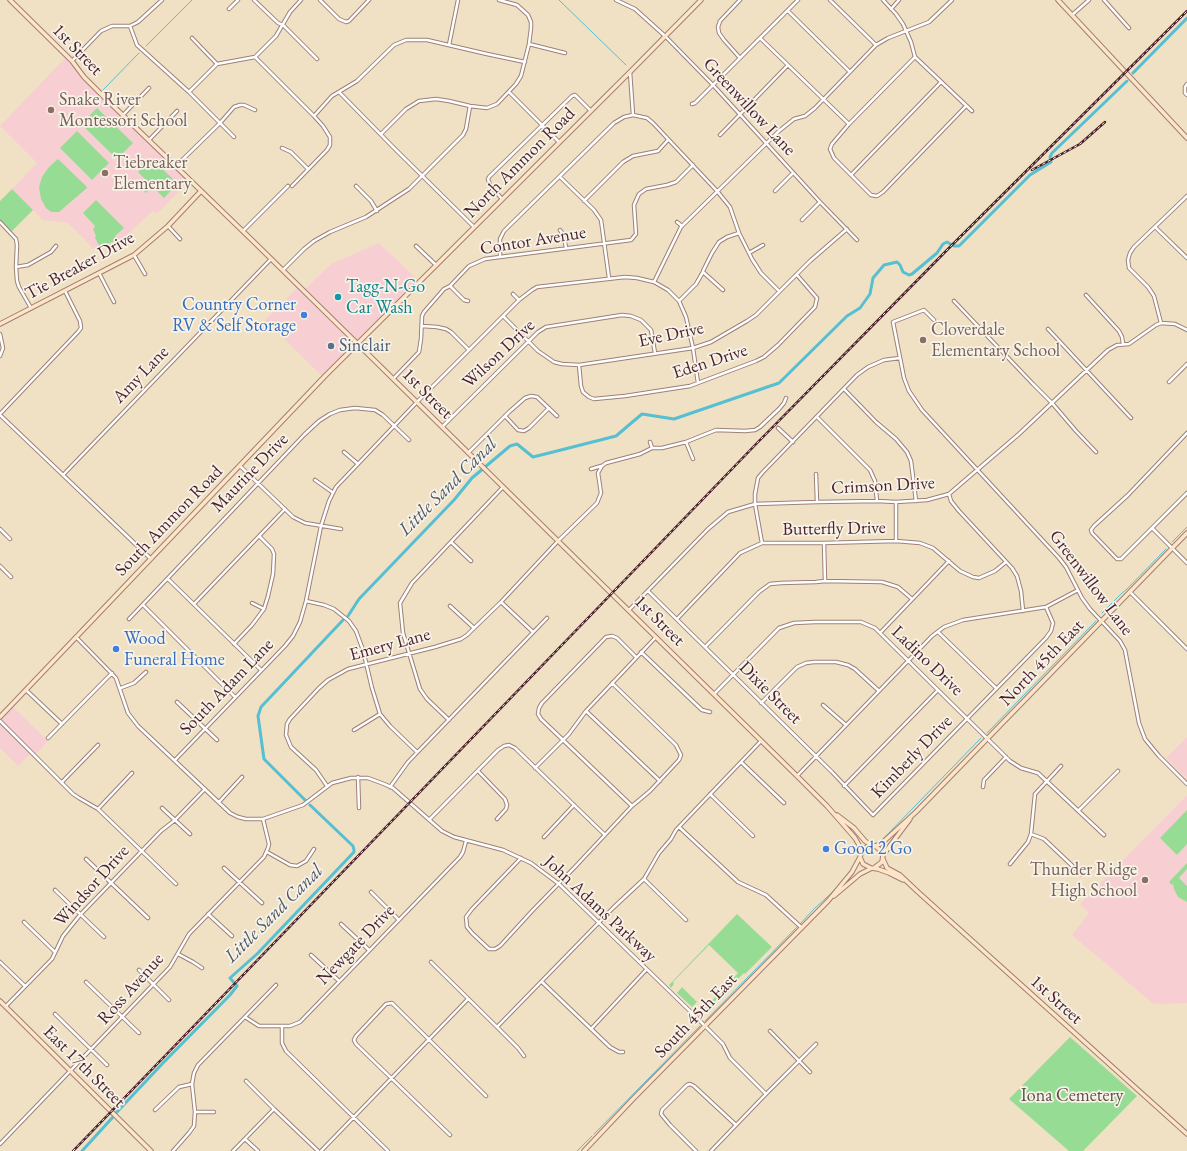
<!DOCTYPE html>
<style>
body{margin:0}
canvas{display:block;background:#f0e1c4}
</style>
<canvas width="1187" height="1151"></canvas>
<script>
const g = document.querySelector('canvas').getContext('2d');
g.lineJoin = 'round';
function fillPath(path, color) { g.fillStyle = color; g.fill(path, 'evenodd'); }
const shape = rows => new Path2D(rows.map(r => 'M' + r).join(''));
function stroke(path, color, width, dash) { g.strokeStyle = color; g.lineWidth = width; g.lineCap = dash ? 'butt' : 'round'; g.setLineDash(dash || []); g.stroke(path); }
function write(font, color, halo, rows, align = 'center') {
  g.font = font + ' "EB Garamond",serif'; g.lineWidth = 3.5; g.setLineDash([]); g.textBaseline = 'middle'; g.strokeStyle = halo; g.fillStyle = color; for (const [text, x, y, turn = 0] of rows) {
    g.save(); g.translate(x, y); g.rotate((+turn || 0) * Math.PI / 180); g.textAlign = isNaN(turn) ? turn : align; if (halo) g.strokeText(text, 0, 0); g.fillText(text, 0, 0); g.restore();
  }
}
fillPath(shape([
 [65,58,190,180,157,214,153,211,123,238,97,252,68,223,43,220,12,189,37,163,0,126],
 [379,243,419,281,323,377,265,320,299,286,304,290,331,264],
 [11,705,48,741,35,755,32,752,18,766,0,748,0,717],
 [1187,737,1187,779,1166,758],
 [1187,795,1187,1003,1156,1004,1152,1003,1072,935,1089,913,1080,904]
]), '#f7cfd3');
fillPath(shape([
 [97,108,133,143,117,159,81,124],
 [77,131,109,163,92,180,60,148],
 [58,159,86,186,87,188,59,212,51,212,46,208,41,199,39,187,42,177,49,167],
 [149,160,151,162,153,160,176,182,174,185,175,186,164,198,138,172],
 [139,179,143,182,147,182,150,186,150,189,146,193,135,183],
 [12,189,33,210,11,232,0,222,0,201],
 [96,200,124,228,115,236,117,240,100,247,95,238,96,236,93,229,95,226,83,213],
 [1187,810,1187,844,1177,855,1160,838],
 [1187,863,1187,869,1179,878,1187,886,1187,902,1178,897,1174,889,1173,884,1172,885,1169,882],
 [737,914,772,947,745,974,744,973,700,1016,697,1013,701,1009,702,1011,738,973,709,945,673,982,674,984,671,988,669,985],
 [682,987,697,1002,692,1007,677,993],
 [1070,1037,1137,1096,1083,1151,1069,1151,1009,1099]
]), '#97dc95');
stroke(shape([
 [559,0,626,65],
 [146,46,192,0],
 [103,90,139,53],
 [1172,542,1187,527],
 [1102,613,1122,593,1127,589,1166,549],
 [987,733,1096,621],
 [883,839,981,738],
 [800,924,814,909,837,888],
 [705,1021,797,927],
 [594,1134,700,1026],
 [577,1151,592,1136]
]), '#56bfd2', 1);
stroke(shape([
 [1133,73,1187,18],
 [348,616,359,599,454,500,472,478,510,446,517,444,533,457,553,452,616,436,642,414,674,419,779,383,847,316,860,308,870,294,873,278,884,265,897,262,900,265,903,272,909,275,912,274,937,253,943,244,947,242,954,246,959,246,1030,175,1051,162,1051,161,1050,157,1052,153,1127,81],
 [306,801,264,759,258,716,261,707,343,620],
 [116,1113,163,1063,230,995,237,986,230,978,257,954,354,852,354,850,353,846,310,805],
 [82,1151,113,1117]
]), '#56bfd2', 3);
const street = shape([
 [254,0,278,23,283,25,317,59],
 [320,0,339,19,346,22,349,21,369,0],
 [616,0,635,9,665,36,713,85,820,202,857,240],
 [740,0,720,21,718,27,719,33,724,40,740,58],
 [830,0,876,45],
 [883,0,896,14,903,24,911,42,915,57,972,111],
 [1104,0,1129,28],
 [229,9,238,0],
 [891,9,899,0],
 [788,11,850,72],
 [1072,15,1089,0],
 [130,26,137,45,189,92,234,137],
 [192,38,217,64],
 [760,38,849,124],
 [529,44,565,53],
 [449,45,458,0],
 [255,57,314,116,323,126,330,137,330,145,327,150,292,186],
 [915,57,849,124,832,144,830,149,834,158,871,195,877,196,883,192,966,106],
 [72,61,101,31,112,26,130,26,138,22,162,0],
 [630,72,633,115],
 [1187,84,1185,87,1185,93,1187,95],
 [189,92,217,64,255,57,276,36,290,12,301,0],
 [339,92,394,148,474,227],
 [509,92,559,142],
 [692,104,695,103,798,0],
 [123,115,149,88],
 [314,116,332,96,357,81,394,45,406,40,427,40,487,54,525,62],
 [381,134,406,109,419,101,436,99,449,101,470,106,487,108,497,104,516,84,521,76,529,44,531,28,531,22,528,15,517,5,499,0],
 [720,135,788,65],
 [149,140,177,111],
 [282,148,291,152,308,169],
 [176,166,220,123,234,107,240,105,244,105,255,110],
 [851,175,941,82],
 [560,177,594,210,601,220,609,278],
 [356,186,371,201,377,211],
 [775,191,793,173],
 [502,199,490,185,488,179,489,177,572,96,575,95,591,111],
 [584,201,623,162,633,156,658,151,668,140],
 [802,220,820,202],
 [0,222,16,239,17,245,16,267,17,281,19,287,31,308],
 [677,222,682,226],
 [168,226,180,239],
 [1155,227,1187,258],
 [560,230,564,236,566,248],
 [243,231,288,186],
 [416,246,436,265],
 [749,253,763,245],
 [134,255,145,274],
 [500,257,500,239,504,231,614,123,624,117,633,115,647,118,653,123,717,191,730,207,739,233,752,259,761,273,779,291],
 [16,267,28,265,51,252,56,246],
 [283,270,304,249,314,241,330,232,366,217,409,189,463,135,466,129,470,106],
 [99,273,114,302],
 [654,282,681,227,779,131,794,119,805,116,815,108,876,45,888,38,929,22,952,0],
 [450,286,464,300,468,301],
 [723,290,703,272,703,271,712,253,719,242,727,237,739,233],
 [513,294,519,300],
 [1086,295,1119,331,1122,337,1123,344],
 [679,301,696,284,703,272],
 [954,301,1033,384,1052,403,1076,431,1096,452],
 [503,316,538,351,554,362,562,364,579,365,693,348,711,342,747,321,756,315,810,261,847,229],
 [934,320,924,310,893,322,904,378,909,391,922,410,1059,558,1066,567,1082,598,1090,609,1120,641,1125,650,1139,723,1145,739,1159,756,1187,784],
 [1161,323,1154,296,1148,287,1129,268,1128,260,1130,253,1134,247,1187,196],
 [422,326,437,327,446,329,451,332,469,350],
 [1048,329,1131,418],
 [0,334,3,348,0,356],
 [579,365,581,386,583,392,589,397,594,399,625,396,690,386,756,361,764,357,778,345,815,307,817,298,797,275],
 [393,379,419,352,421,339,422,316,424,312,444,289,450,286,469,266,485,259,500,257,631,240,636,234,634,205,639,194,646,189,667,185,676,182,693,165],
 [1169,382,1187,364],
 [844,389,876,422,896,439,907,452,911,461,916,501],
 [0,414,78,332,81,328,80,321,65,291],
 [0,415,151,559],
 [505,416,518,430,524,431,529,428,549,408],
 [817,417,870,470,875,481,877,501],
 [442,427,538,332,546,327,622,315,631,316,641,320,651,330,655,353],
 [778,428,793,442],
 [1187,433,1128,495,1094,526,1091,530,1092,533,1117,559,1121,559,1187,493],
 [650,442,652,448],
 [686,442,693,459],
 [344,452,358,464],
 [468,453,509,412,525,398,531,396,537,397,557,416],
 [240,466,293,517,305,523,341,529],
 [591,469,601,466],
 [816,474,817,502],
 [63,475,271,259],
 [315,480,332,492],
 [949,494,951,501,959,511,1012,568,1017,576,1021,591,1023,611],
 [896,502,896,541],
 [1152,528,1187,563],
 [0,529,10,539],
 [451,542,471,561],
 [762,543,755,504,755,494,758,478,763,472,857,375,868,367,875,364,884,360,900,358],
 [824,543,825,581],
 [0,566,11,577],
 [168,579,261,670],
 [648,591,832,772,873,815,1046,638,1051,631,1053,623,1046,607],
 [1130,592,1187,649],
 [306,601,324,605,334,609,349,621,356,631,363,650,372,688,380,714,390,726,417,752],
 [501,602,533,632],
 [252,603,264,609],
 [194,604,285,509],
 [143,605,235,697],
 [450,606,474,628],
 [629,610,708,529,728,512,755,504,817,502,877,501,896,502,927,500,949,494,1019,434,1108,350,1117,345,1129,344,1156,325,1161,323,1175,324,1187,330],
 [129,619,304,435,319,421,330,414,340,410,355,408,375,410,383,415,409,440],
 [677,619,740,553,762,543,824,543,896,541,920,543,933,548,960,571,973,577,979,578,995,571,1006,562],
 [938,632,996,688],
 [880,633,949,561],
 [76,637,116,678,128,713,138,726,230,813,238,817,246,819,263,819,303,805,332,783,351,778,368,778,384,784,393,788,442,831,454,837,503,850,531,863,559,884,693,1014,723,1044,730,1058,766,1094],
 [234,644,252,625,264,609,268,596,273,574,274,554,272,549,259,536],
 [705,647,759,592,770,584,781,583,816,582,825,581,882,582,898,587,912,599],
 [641,652,702,710,710,712],
 [121,688,134,683,146,672],
 [26,690,62,724],
 [714,694,779,628,794,623,815,622,861,622,875,628,880,633,1010,761,1021,768,1038,773,1104,835],
 [177,702,217,740],
 [761,703,797,667,806,663,814,662,836,662,848,665,855,669,879,691],
 [823,705,846,725],
 [586,711,660,781],
 [449,720,427,699,420,689,403,633,400,603,412,583,503,487],
 [0,721,73,794,79,798,98,809,176,884],
 [354,730,380,714],
 [48,738,112,673],
 [175,760,285,646,293,636,300,622,306,601,321,526,329,501,336,487,417,402,519,300,532,290,537,287,625,277,637,278,654,282,668,290,679,301,686,317,693,348,698,383],
 [741,762,784,803],
 [535,768,569,734,586,711,656,637],
 [478,771,505,799,507,805,506,809,497,819],
 [797,776,908,661,932,636,944,627,963,620,1046,607,1078,590],
 [358,777,359,808],
 [62,782,98,745],
 [327,786,316,770,291,747,286,735,287,724,290,719,319,688,328,680,348,669,435,647,461,639,467,635,501,602,558,541,597,503,601,493,598,473,602,466,606,463,640,454,652,448,662,448,686,442,716,430,745,431,755,430,760,427,779,409,784,403,786,398],
 [844,786,938,690],
 [390,787,408,762,547,618],
 [983,787,984,780,1006,757],
 [710,794,753,836],
 [219,802,242,777],
 [632,806,541,719,538,714,539,708,542,703,606,637,612,636,617,638,636,657],
 [162,808,190,834],
 [98,809,132,773],
 [1079,810,1118,771],
 [429,820,498,750,504,746,509,745,515,748,605,835],
 [679,827,738,882,766,895,802,928],
 [1031,834,1044,839,1081,874],
 [544,837,574,805],
 [267,852,290,865,297,866,306,861,314,849],
 [521,858,472,909,466,917,467,927,472,933,489,949,495,949,500,946,533,910,574,868,632,806,650,791,679,760,681,755,676,745,612,683],
 [86,859,148,918],
 [1010,864,1028,842,1031,834,1035,794,1061,766],
 [224,868,262,903],
 [644,879,686,920],
 [55,890,104,937],
 [371,892,399,920],
 [208,914,232,936],
 [24,922,55,952],
 [341,924,369,950],
 [178,954,193,962,202,968],
 [311,955,339,981],
 [0,962,25,986],
 [431,962,500,1030,518,1048,524,1056],
 [139,970,169,1000],
 [86,982,139,1033],
 [542,982,610,1047,619,1052,623,1052],
 [6,1006,52,959,63,936,80,915,161,831,175,820,205,789],
 [55,1014,107,1065],
 [245,1017,259,1026,290,1026,300,1022,460,857,463,852,466,841],
 [282,1026,282,1043,286,1051,388,1151],
 [497,1027,613,908,644,879,659,853,671,839,676,830,761,741],
 [591,1029,646,970],
 [770,1031,810,1072],
 [246,1081,274,1109,318,1151],
 [155,1110,179,1087,192,1084],
 [195,1112,214,1112],
 [450,1135,356,1044,354,1040,356,1036,386,1004,392,1003,486,1096],
 [245,1139,258,1151],
 [0,1144,170,967,189,934,264,857,268,848,269,844,263,819],
 [173,1151,189,1133,194,1126,195,1112,192,1084,194,1073,198,1065,276,985],
 [233,1151,274,1109],
 [321,1151,468,999],
 [696,1151,670,1125,661,1114,662,1110,687,1085,690,1084,694,1086,736,1125],
 [711,1151,766,1094,816,1044]
]);
const secondary = shape([
 [10,0,72,61,84,77,103,96,254,242,797,776,827,806,855,838,859,845,861,854],
 [1058,0,1187,138],
 [0,324,134,255,168,226,201,191],
 [0,717,325,376,632,70,701,0],
 [837,815,854,828,865,841,871,845],
 [875,846,882,843,916,812,1187,533],
 [883,855,910,819],
 [883,859,887,868,900,875,918,892,1187,1134],
 [874,868,882,862,883,855,879,849,875,846,871,845,865,848,861,854,860,857,863,864,871,868,878,869,889,873,903,880],
 [834,896,860,874,870,869],
 [0,1001,151,1151],
 [584,1151,632,1100,828,901,852,872,860,857]
]);
stroke(street, '#9d8078', 4.5);
stroke(secondary, '#9d8078', 5.5);
stroke(street, '#fff', 2.5);
stroke(secondary, '#ffe4c6', 3.5);
const rail = shape([
 [1032,170,1080,144,1105,122],
 [73,1151,759,441,950,247,1187,11]
]);
stroke(rail, '#4a1f2b', 2.5);
stroke(rail, '#f7f3e8', 1, [3]);
for (const [x, y, r, color] of [
 [51,110,4,"#8d6e63"],
 [105,173,4,"#8d6e63"],
 [338,297,4,"#0f9aa8"],
 [304,315,4,"#3f7fe0"],
 [923,340,4,"#8d6e63"],
 [331,346,4,"#5c6f8a"],
 [116,649,4,"#3f7fe0"],
 [826,849,4,"#3f7fe0"],
 [1145,880,4,"#8d6e63"]
]) { const dot = new Path2D(); dot.arc(x, y, r, 0, 2 * Math.PI); g.fillStyle = color; g.fill(dot); stroke(dot, '#f7f3e8', 1.5); }
write('18px', '#4a1f2b', '#f7f3e8', [
 ["1st Street",77,50,46],
 ["Greenwillow Lane",749,107,47],
 ["North Ammon Road",520,163,-45],
 ["Contor Avenue",533,241,-9],
 ["Tie Breaker Drive",80,266,-29],
 ["Eve Drive",671,335,-12],
 ["Wilson Drive",499,354,-43],
 ["Eden Drive",710,362,-18],
 ["Amy Lane",141,375,-46],
 ["1st Street",427,394,45],
 ["Maurine Drive",250,473,-46],
 ["Crimson Drive",883,486,-3],
 ["South Ammon Road",169,521,-46],
 ["Butterfly Drive",834,529,-1],
 ["Greenwillow Lane",1091,583,53],
 ["1st Street",659,621,45],
 ["Emery Lane",390,645,-15],
 ["Ladino Drive",927,661,44],
 ["North 45th East",1042,663,-46],
 ["South Adam Lane",227,687,-46],
 ["Dixie Street",770,693,45],
 ["Kimberly Drive",912,757,-46],
 ["Windsor Drive",92,886,-48],
 ["John Adams Parkway",600,909,43],
 ["Newgate Drive",356,945,-46],
 ["Ross Avenue",131,989,-48],
 ["1st Street",1056,1000,42],
 ["South 45th East",696,1016,-46],
 ["East 17th Street",84,1067,45]
]);
write('18px', '#785e54', '#f7f3e8', [
 ["Snake River",59,100],
 ["Montessori School",59,121],
 ["Tiebreaker",113,163],
 ["Elementary",113,184],
 ["Cloverdale",931,330],
 ["Elementary School",931,351],
 ["Thunder Ridge",1137,870,"right"],
 ["High School",1137,891,"right"]
], 'left');
write('18px', '#0d838f', '#f7f3e8', [
 ["Tagg-N-Go",346,287],
 ["Car Wash",346,308]
], 'left');
write('18px', '#366cbe', '#f7f3e8', [
 ["Country Corner",296,305,"right"],
 ["RV & Self Storage",296,326,"right"],
 ["Wood",124,639],
 ["Funeral Home",124,660],
 ["Good 2 Go",834,849]
], 'left');
write('18px', '#4e5e75', '#f7f3e8', [
 ["Sinclair",339,346]
], 'left');
write('18px', '#5d4e46', '#f7f3e8', [
 ["Iona Cemetery",1072,1096]
]);
write('italic 19px', '#4e5765', '#f7f3e8', [
 ["Little Sand Canal",448,487,-45],
 ["Little Sand Canal",274,914,-45]
]);
</script>
